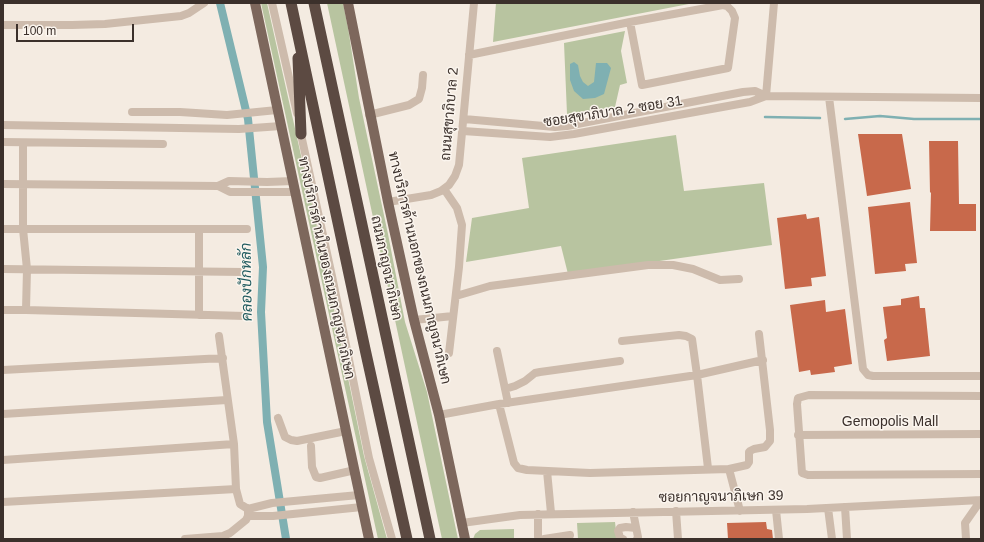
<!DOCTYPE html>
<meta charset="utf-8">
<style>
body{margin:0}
#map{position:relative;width:984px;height:542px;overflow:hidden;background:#f4ebe1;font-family:Arial,sans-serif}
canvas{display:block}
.frame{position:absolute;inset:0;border:4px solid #3b302b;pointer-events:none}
.scale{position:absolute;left:16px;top:24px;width:118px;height:18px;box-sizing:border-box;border:2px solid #3b302b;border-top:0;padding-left:5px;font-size:12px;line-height:14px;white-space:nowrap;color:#3b302b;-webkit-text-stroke:3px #fbf5ee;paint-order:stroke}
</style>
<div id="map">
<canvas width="984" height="542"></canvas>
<div class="frame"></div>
<div class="scale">100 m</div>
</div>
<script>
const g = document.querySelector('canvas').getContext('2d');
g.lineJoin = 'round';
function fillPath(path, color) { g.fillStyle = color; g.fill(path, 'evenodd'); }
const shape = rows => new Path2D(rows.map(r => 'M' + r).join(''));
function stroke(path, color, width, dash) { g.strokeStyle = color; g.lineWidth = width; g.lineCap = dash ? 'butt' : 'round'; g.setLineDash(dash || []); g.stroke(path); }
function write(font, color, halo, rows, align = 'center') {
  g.font = font + ' Arial,Sarabun,sans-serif'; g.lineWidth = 3; g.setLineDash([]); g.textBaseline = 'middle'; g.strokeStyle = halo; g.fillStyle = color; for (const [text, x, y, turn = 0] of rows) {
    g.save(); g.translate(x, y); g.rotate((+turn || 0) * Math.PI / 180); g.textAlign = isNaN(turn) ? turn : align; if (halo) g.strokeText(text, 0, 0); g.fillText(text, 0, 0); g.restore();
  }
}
fillPath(shape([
 [261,3,267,3,319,236,364,456,387,539,378,539],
 [327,3,343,3,348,28,359,98,388,234,405,322,427,392,458,539,442,539],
 [496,3,694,3,493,42],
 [625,31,621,51,627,83,620,85,615,107,567,114,564,43],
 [676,135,684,191,764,183,772,245,568,274,561,246,466,262,472,218,529,208,522,158],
 [615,522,617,539,578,539,577,523],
 [514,529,514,539,473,539,475,534,480,530]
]), '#b8c4a0');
fillPath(shape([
 [574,62,578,65,580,76,583,82,588,86,594,82,596,63,607,63,611,68,604,94,595,98,583,99,574,91,570,80,570,64]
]), '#7fb0b2');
stroke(shape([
 [765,117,820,118],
 [845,119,880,116,914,119,981,119]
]), '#7fb0b2', 2.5);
stroke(shape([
 [220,3,248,119,263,267,261,312,267,422,286,539]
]), '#7fb0b2', 8);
fillPath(shape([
 [858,134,902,134,911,189,867,196],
 [929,141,958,141,959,204,976,204,976,231,930,231,931,192,930,193],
 [910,202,917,263,905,264,906,271,875,274,868,207],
 [806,214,807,219,819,217,826,276,811,278,812,286,785,289,777,218],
 [919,296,920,308,925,308,930,356,887,361,884,340,887,338,883,307,901,305,901,299],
 [825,300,826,312,845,309,852,364,834,367,835,372,811,375,810,370,799,372,790,305],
 [766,522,767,529,772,530,773,539,728,539,727,523]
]), '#c8694b');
stroke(shape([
 [272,3,297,113],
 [3,25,72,25,105,24,181,16,189,13,204,3],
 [469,55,630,22,723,5,727,6,732,11,735,18,728,68,642,85,630,22],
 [766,96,774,3],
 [829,97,863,369,868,375,873,376,981,376],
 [132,112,180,112,227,115,277,110],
 [369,115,409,105,419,99,422,88,423,75],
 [464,119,555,127,567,126,743,92,755,91,766,96,981,98],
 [3,125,239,129,281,126],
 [300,130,332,276,369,458,392,539],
 [463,131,550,137,574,134,750,102,766,96],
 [3,142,163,144],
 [23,143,23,229,27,269,26,310,245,316],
 [3,184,218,186,229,181,267,182,293,181],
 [218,186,230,192,296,192],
 [444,189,457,208,462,225,459,267,449,353],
 [388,202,431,195,441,191,449,185,455,176,459,165,474,3],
 [3,229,247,229],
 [199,229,199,315],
 [3,269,243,272],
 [456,296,490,286,648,265,673,265,693,269,720,280,739,279],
 [3,310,26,310],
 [414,320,453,316],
 [219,336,234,444,236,489,240,504,248,509,272,503,359,495],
 [622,341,679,335,686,336,692,339,697,375,708,468],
 [497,351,508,403],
 [3,370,223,358],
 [505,389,515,386,525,381,535,373,540,372,620,361],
 [981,396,809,395,798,398,797,404,802,473,808,475,981,474],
 [499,404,514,463,518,468,527,470,590,473,729,469,740,511],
 [3,414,227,400],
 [439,415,499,404,697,375,763,360],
 [278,418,285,437,291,440,297,441,346,431],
 [798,435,981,434],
 [311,446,312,467,316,477,320,478,355,470],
 [3,460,234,444],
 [729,469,747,465,749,462,749,452,750,451,754,449,765,447,770,441,770,430,759,334],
 [547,471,551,513],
 [3,502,236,489],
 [845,507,847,539],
 [828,508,832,539],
 [776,510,779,539],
 [676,511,678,539],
 [633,512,638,537,637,539],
 [538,514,538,537,540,539],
 [248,516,273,516,362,507],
 [462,523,520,515,807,509,981,500],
 [185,539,223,536,230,533,246,520,248,516,248,512],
 [544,539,570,535],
 [623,539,620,538,619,534,618,531,620,528,626,527,636,528],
 [966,539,965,523,981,500]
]), '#cdbbac', 8);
stroke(shape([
 [255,3,369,539],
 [348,3,388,202,414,320,439,415,465,539]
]), '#7d675c', 10);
stroke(shape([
 [291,3,365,349,407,539],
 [314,3,430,539],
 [298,58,301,134]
]), '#5c4a42', 11);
write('14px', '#3b302b', '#fbf5ee', [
 ["ซอยสุขาภิบาล 2 ซอย 31",613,112,-9],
 ["ถนนสุขาภิบาล 2",450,114,-85],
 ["ทางบริการด้านในของถนนกาญจนาภิเษก",326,268,78],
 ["ถนนกาญจนาภิเษก",386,268,78],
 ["ทางบริการด้านนอกของถนนกาญจนาภิเษก",419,268,77],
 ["Gemopolis Mall",890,422],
 ["ซอยกาญจนาภิเษก 39",721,497,-1]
]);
write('italic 15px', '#1f5a5e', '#fbf5ee', [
 ["คลองปักหลัก",247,282,-91]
]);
</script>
